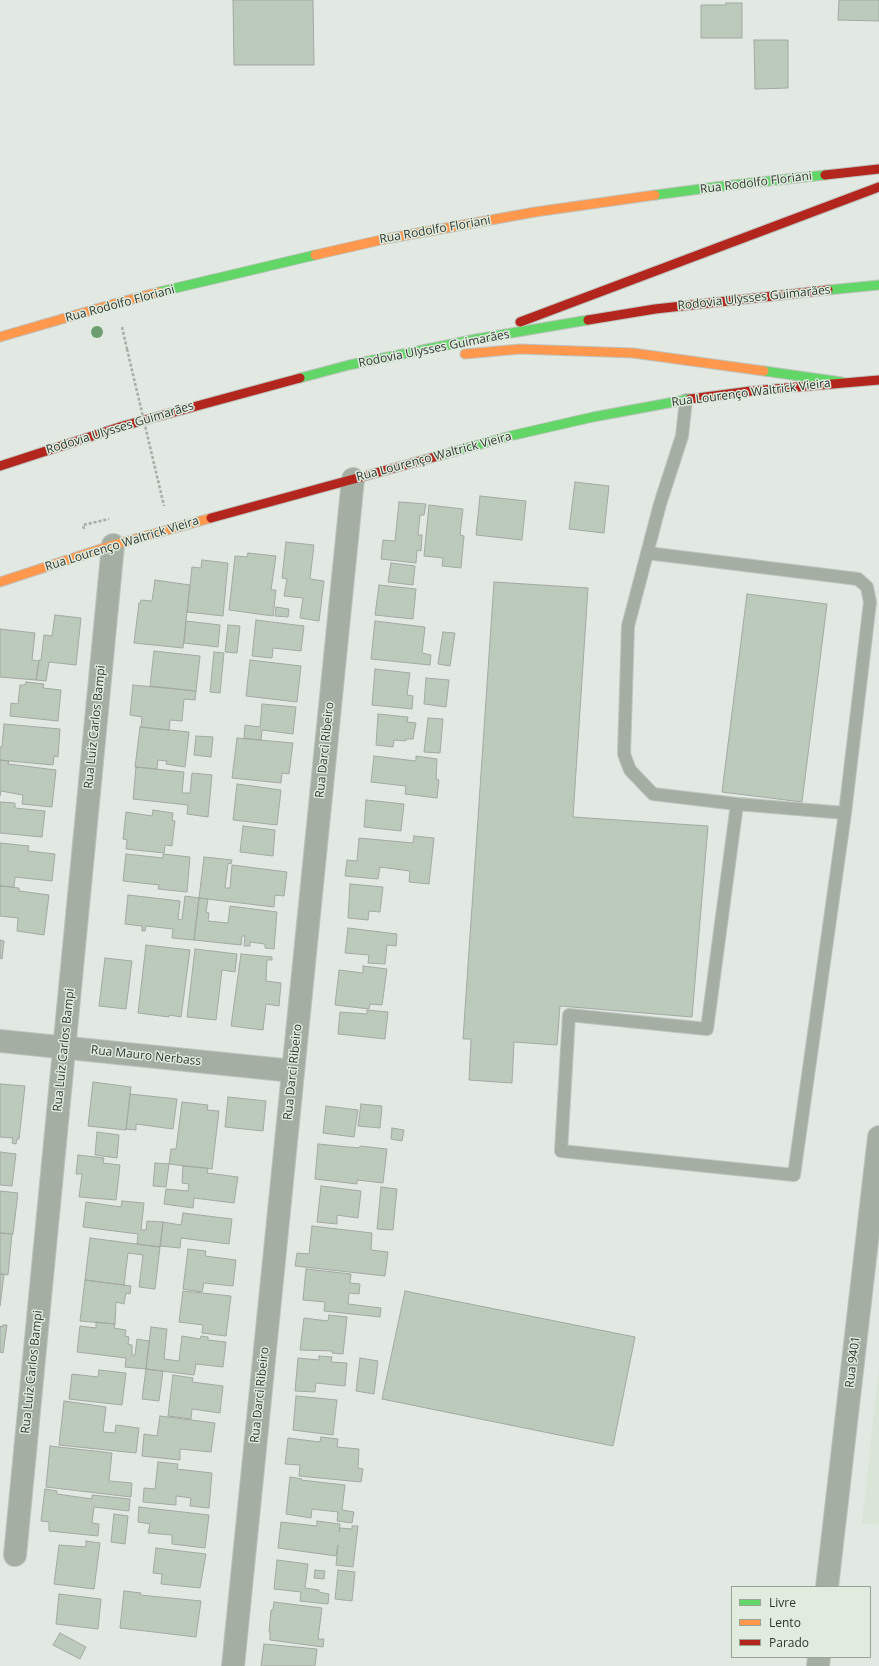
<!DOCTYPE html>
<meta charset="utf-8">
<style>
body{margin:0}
#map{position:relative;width:879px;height:1666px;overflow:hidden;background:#e2e8e2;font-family:"Open Sans",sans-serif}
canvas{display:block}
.legend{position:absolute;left:731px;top:1586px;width:140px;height:72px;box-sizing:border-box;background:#dfecde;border:1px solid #99a398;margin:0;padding:5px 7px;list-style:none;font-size:12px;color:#303530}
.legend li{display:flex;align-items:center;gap:8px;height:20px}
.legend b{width:20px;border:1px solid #99a398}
</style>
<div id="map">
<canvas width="879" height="1666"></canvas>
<ul class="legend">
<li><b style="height:5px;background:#63d668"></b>Livre</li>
<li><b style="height:5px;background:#ff974d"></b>Lento</li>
<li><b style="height:5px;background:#b3261e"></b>Parado</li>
</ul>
</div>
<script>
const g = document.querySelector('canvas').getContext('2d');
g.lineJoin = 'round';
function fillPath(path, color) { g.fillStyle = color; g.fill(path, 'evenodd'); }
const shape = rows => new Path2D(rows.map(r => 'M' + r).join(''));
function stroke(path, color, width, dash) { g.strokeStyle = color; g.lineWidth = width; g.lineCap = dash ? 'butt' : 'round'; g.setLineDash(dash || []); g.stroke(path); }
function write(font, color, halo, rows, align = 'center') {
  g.font = font + ' "Open Sans",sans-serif'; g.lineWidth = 3; g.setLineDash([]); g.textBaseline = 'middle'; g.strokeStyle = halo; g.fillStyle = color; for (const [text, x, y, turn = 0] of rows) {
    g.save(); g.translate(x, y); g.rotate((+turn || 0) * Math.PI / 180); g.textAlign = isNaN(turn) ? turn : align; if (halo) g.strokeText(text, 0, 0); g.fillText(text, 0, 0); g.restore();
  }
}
fillPath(shape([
 [879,1368,879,1525,862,1523]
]), '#d8e5d7');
const building = shape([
 [233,0,313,0,314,65,234,65,233,0],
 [839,0,879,0,879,21,838,20,839,0],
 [726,3,742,3,742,38,701,38,701,5,726,5,726,3],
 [754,40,788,40,788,88,755,89,754,40],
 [575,482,609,486,604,533,569,529,575,482],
 [480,496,526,501,522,540,476,535,480,496],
 [399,502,426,504,424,515,420,515,418,535,422,535,421,551,417,550,416,563,381,559,383,540,395,541,399,502],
 [429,505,463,509,460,535,464,536,461,568,442,566,443,558,424,556,429,505],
 [286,542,314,545,310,579,324,581,319,621,300,618,303,598,284,596,287,579,282,578,286,542],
 [248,553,276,556,271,590,276,590,273,616,229,610,235,556,247,557,248,553],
 [202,560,228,563,223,616,187,612,192,567,201,568,202,560],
 [391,563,415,566,413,585,388,582,391,563],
 [155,580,190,585,183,648,134,643,139,603,140,603,141,600,152,601,155,580],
 [494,582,588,588,573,817,708,826,692,1017,560,1006,557,1045,514,1042,512,1083,469,1080,471,1039,463,1039,494,582],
 [379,585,416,589,413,619,375,615,379,585],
 [747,594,827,604,802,802,722,792,747,594],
 [276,607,289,609,288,617,275,616,276,607],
 [55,615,81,618,76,665,49,662,46,681,36,680,39,660,41,660,44,635,52,636,55,615],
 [256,620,304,626,301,651,273,648,272,658,252,656,256,620],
 [186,621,220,625,218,647,184,643,186,621],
 [375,621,425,627,422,653,431,655,430,665,371,659,375,621],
 [228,625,240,626,237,653,225,652,228,625],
 [0,629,35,633,32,660,39,661,36,680,0,677,0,629],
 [443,632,455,633,450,666,438,664,443,632],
 [154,651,200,656,196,691,150,686,154,651],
 [214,652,224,653,220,693,210,692,214,652],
 [250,660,301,666,297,702,246,696,250,660],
 [375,669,410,673,407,695,413,696,412,709,372,705,375,669],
 [426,678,449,680,446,707,424,704,426,678],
 [26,682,44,684,43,688,61,690,58,721,10,716,11,703,18,704,20,685,25,685,26,682],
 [133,685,196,691,195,700,184,699,182,721,170,720,169,730,141,727,142,717,130,715,133,685],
 [262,704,296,707,293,734,262,730,261,740,244,738,245,725,260,727,262,704],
 [378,714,408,717,407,722,416,723,413,739,406,739,406,741,394,740,393,747,376,745,378,714],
 [428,718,443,719,440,753,424,752,428,718],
 [4,724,60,729,58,757,54,756,53,765,0,760,0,747,2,747,4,724],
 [140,727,189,732,185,767,166,764,167,761,158,760,157,769,135,767,140,727],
 [196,736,213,737,211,757,194,755,196,736],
 [237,738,293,743,289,774,282,773,281,783,232,778,237,738],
 [374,756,416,761,416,756,437,759,436,779,439,780,437,798,405,794,406,786,371,782,374,756],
 [0,760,9,761,8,764,56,770,52,807,22,804,23,795,1,791,0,796,0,760],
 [136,767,184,772,182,793,190,793,192,773,212,775,208,817,187,814,188,805,133,799,136,767],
 [237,784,281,790,277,825,233,820,237,784],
 [366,800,404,804,401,831,364,827,366,800],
 [0,802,15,803,15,808,45,811,42,837,0,833,0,802],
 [153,810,173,813,172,820,175,821,172,846,165,845,164,853,126,849,127,840,123,839,126,812,152,816,153,810],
 [243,826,275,830,273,856,240,852,243,826],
 [414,836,434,838,429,884,409,882,410,871,380,867,378,879,345,876,347,860,357,861,359,838,413,843,414,836],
 [0,843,29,846,28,851,55,854,52,881,15,877,14,887,0,886,0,843],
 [126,854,163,858,163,854,190,857,187,892,158,889,159,885,123,881,126,854],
 [204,857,232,860,231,864,228,863,225,888,230,888,232,865,287,872,284,896,275,895,274,907,199,898,204,857],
 [350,884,383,887,380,912,369,911,368,920,348,918,350,884],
 [0,886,19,888,19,891,49,895,44,935,17,931,18,918,0,916,0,886],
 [128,895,180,901,178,919,182,920,185,896,199,898,194,940,172,938,173,929,146,926,145,931,142,931,142,926,125,924,128,895],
 [199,898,208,899,206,912,209,913,208,921,228,923,230,906,277,912,274,949,265,948,265,944,250,942,250,946,244,946,245,936,242,936,241,945,194,940,199,898],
 [348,928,397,934,396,946,387,945,385,964,368,963,369,955,345,953,348,928],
 [0,940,4,941,2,959,0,958,0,940],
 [146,945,190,950,181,1017,169,1015,169,1017,138,1013,146,945],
 [195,949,237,954,235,972,222,970,216,1020,187,1017,195,949],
 [241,954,272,957,272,960,267,960,266,981,281,983,279,1006,266,1004,263,1030,231,1026,241,954],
 [105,958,132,961,126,1009,99,1006,105,958],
 [363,966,387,969,382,1005,370,1004,369,1009,335,1005,339,970,363,973,363,966],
 [367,1010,388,1012,385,1039,338,1034,340,1012,367,1014,367,1010],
 [93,1082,131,1087,126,1130,88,1126,93,1082],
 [0,1084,25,1086,19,1139,17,1139,16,1144,12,1143,13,1138,0,1137,0,1084],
 [130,1094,177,1099,173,1129,136,1124,136,1130,126,1129,130,1094],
 [228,1097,266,1101,263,1131,225,1127,228,1097],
 [182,1102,208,1105,207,1110,219,1111,212,1169,169,1164,171,1149,176,1149,182,1102],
 [361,1104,382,1106,380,1128,358,1126,361,1104],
 [326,1106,358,1110,354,1137,323,1133,326,1106],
 [392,1128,404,1130,402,1141,391,1139,392,1128],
 [97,1132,119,1135,117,1158,95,1155,97,1132],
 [318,1144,359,1148,360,1146,387,1149,383,1183,357,1180,357,1184,315,1179,318,1144],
 [0,1152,16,1154,12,1186,0,1185,0,1152],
 [78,1155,104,1158,103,1163,120,1165,116,1200,79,1197,82,1174,76,1174,78,1155],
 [155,1163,169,1164,166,1187,153,1186,155,1163],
 [183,1166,208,1168,207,1173,238,1177,234,1203,194,1198,193,1208,164,1204,166,1189,188,1191,189,1184,182,1183,183,1166],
 [321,1186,361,1191,358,1218,337,1215,337,1224,317,1222,321,1186],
 [381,1187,397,1189,393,1230,377,1229,381,1187],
 [0,1191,18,1193,13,1234,0,1233,0,1191],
 [122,1201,144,1203,141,1230,146,1230,147,1221,163,1222,160,1247,137,1244,138,1234,83,1227,86,1202,121,1207,122,1201],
 [183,1213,232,1219,229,1244,181,1238,180,1248,160,1246,163,1222,181,1225,183,1213],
 [312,1226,372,1233,371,1250,388,1252,385,1276,295,1266,297,1253,309,1254,312,1226],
 [0,1233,12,1234,8,1275,0,1274,0,1233],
 [90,1238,160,1247,155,1289,139,1287,143,1255,128,1253,124,1285,85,1280,90,1238],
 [188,1249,206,1251,205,1256,236,1260,233,1286,204,1283,202,1292,183,1289,188,1249],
 [306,1269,351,1274,350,1283,360,1284,359,1294,349,1293,348,1304,381,1308,380,1317,324,1311,325,1302,303,1300,306,1269],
 [0,1274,4,1274,0,1306,0,1274],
 [85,1280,131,1286,130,1294,126,1293,124,1304,116,1302,115,1324,80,1321,85,1280],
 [183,1291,231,1296,226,1336,202,1333,203,1325,179,1322,183,1291],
 [405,1291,635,1337,613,1446,382,1399,405,1291],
 [329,1315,347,1317,343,1354,332,1353,333,1351,300,1350,304,1318,328,1321,329,1315],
 [96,1322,115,1324,114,1328,126,1330,125,1336,129,1337,128,1344,132,1345,132,1355,135,1355,137,1339,149,1341,146,1369,125,1367,126,1358,77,1352,80,1326,96,1328,96,1322],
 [3,1325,7,1325,3,1353,0,1352,0,1326,3,1327,3,1325],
 [151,1327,167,1329,164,1359,179,1361,182,1336,200,1339,201,1336,208,1337,208,1340,226,1342,223,1367,196,1364,194,1375,146,1369,151,1327],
 [319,1356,332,1357,331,1362,347,1363,345,1386,316,1383,315,1392,295,1391,298,1358,319,1360,319,1356],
 [360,1358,378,1361,374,1394,356,1391,360,1358],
 [146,1369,163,1371,159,1401,142,1399,146,1369],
 [99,1370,126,1373,122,1405,69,1399,72,1374,98,1377,99,1370],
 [173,1375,193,1378,192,1382,223,1386,220,1413,192,1409,191,1419,168,1416,173,1375],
 [296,1396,337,1400,333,1435,293,1430,296,1396],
 [64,1401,106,1407,103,1432,115,1433,116,1425,139,1428,136,1453,59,1445,64,1401],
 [160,1416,215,1423,211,1452,180,1449,180,1460,142,1456,144,1434,157,1436,160,1416],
 [321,1437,338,1439,337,1447,359,1449,358,1468,363,1469,361,1482,299,1476,300,1465,285,1464,288,1438,320,1442,321,1437],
 [50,1446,112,1453,109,1481,132,1483,131,1497,46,1487,50,1446],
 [158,1462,178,1464,177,1469,212,1473,209,1508,190,1506,191,1498,176,1496,176,1505,143,1502,144,1488,155,1489,158,1462],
 [290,1477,302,1479,301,1480,345,1485,342,1510,354,1512,352,1523,337,1521,338,1512,312,1509,311,1518,286,1514,290,1477],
 [45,1489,57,1491,57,1494,92,1499,92,1495,130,1499,129,1511,94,1507,92,1523,99,1524,98,1536,49,1531,49,1522,41,1521,45,1489],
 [139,1507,209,1515,205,1548,172,1544,172,1535,148,1533,150,1524,138,1522,139,1507],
 [114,1514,128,1516,125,1544,111,1542,114,1514],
 [317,1521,340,1524,339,1532,340,1528,352,1529,352,1526,358,1526,353,1567,336,1565,338,1545,336,1556,278,1548,281,1522,317,1526,317,1521],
 [86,1541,100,1543,94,1589,54,1584,59,1545,86,1547,86,1541],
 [156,1548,206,1554,200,1588,161,1584,162,1574,153,1573,156,1548],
 [277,1560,308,1564,305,1588,319,1590,319,1592,329,1594,328,1604,300,1601,301,1592,274,1589,277,1560],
 [315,1570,325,1571,324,1579,314,1578,315,1570],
 [338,1570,355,1572,352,1601,335,1599,338,1570],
 [124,1591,141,1593,140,1595,201,1601,196,1637,120,1628,124,1591],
 [59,1594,101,1599,98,1629,56,1624,59,1594],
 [274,1602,322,1608,318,1639,324,1639,323,1647,270,1640,270,1632,269,1632,271,1610,273,1610,274,1602],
 [60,1633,86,1647,80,1659,53,1645,60,1633],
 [264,1644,317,1649,315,1666,261,1666,264,1644]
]);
fillPath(building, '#bccabb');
stroke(building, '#a3a8a3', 1);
const lane = shape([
 [686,400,682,436,660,504,628,626,624,754,630,770,653,794,737,804,845,813],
 [647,553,858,579,867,587,870,602,845,813,794,1175,561,1151,569,1015,707,1029,737,804]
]);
const street = shape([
 [0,1041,293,1071],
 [15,1555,113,545],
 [827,1587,879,1137],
 [233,1666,353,479],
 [818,1666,819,1657]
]);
const fast = shape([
 [655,195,723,186,825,175],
 [828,290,879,285],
 [159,292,315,255],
 [764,371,842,382],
 [300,378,349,365,476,339,588,320],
 [438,456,510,436,593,417,690,399]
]);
const slow = shape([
 [315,255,385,239,535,212,655,195],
 [0,337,117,303,159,292],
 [465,354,520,349,633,353,764,371],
 [0,582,113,545,211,518]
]);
const jam = shape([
 [825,175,879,169],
 [588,320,655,309,828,290],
 [520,322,879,187],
 [690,399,751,391,879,380],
 [0,466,123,426,300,378],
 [211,518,438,456]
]);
stroke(lane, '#bfc3bf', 14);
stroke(street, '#bfc3bf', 24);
stroke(fast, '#bfc3bf', 11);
stroke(slow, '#bfc3bf', 11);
stroke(jam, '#bfc3bf', 11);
stroke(shape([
 [122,327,127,349],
 [84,529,83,525,109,519]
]), '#a6aea6', 2.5, [3, 2]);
stroke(lane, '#a4aea3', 12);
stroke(street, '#a4aea3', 22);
stroke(fast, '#63d668', 9);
stroke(slow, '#ff974d', 9);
stroke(jam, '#b3261e', 9);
stroke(shape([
 [127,349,164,506]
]), '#a6aea6', 2.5, [3, 2]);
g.fillStyle = '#6d9e6f';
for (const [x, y] of [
 [97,332]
]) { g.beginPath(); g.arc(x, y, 6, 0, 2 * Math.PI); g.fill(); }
write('12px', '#303530', '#dfecde', [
 ["Rua Rodolfo Floriani",756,183,-7],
 ["Rua Rodolfo Floriani",435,230,-10],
 ["Rodovia Ulysses Guimarães",754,298,-6],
 ["Rua Rodolfo Floriani",120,304,-15],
 ["Rodovia Ulysses Guimarães",434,349,-11],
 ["Rua Lourenço Waltrick Vieira",751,393,-7],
 ["Rodovia Ulysses Guimarães",120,428,-17],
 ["Rua Lourenço Waltrick Vieira",434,457,-15],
 ["Rua Lourenço Waltrick Vieira",122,544,-17],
 ["Rua Luiz Carlos Bampi",95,727,-84],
 ["Rua Darci Ribeiro",325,750,-84],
 ["Rua Luiz Carlos Bampi",64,1050,-84],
 ["Rua Mauro Nerbass",146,1056,6],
 ["Rua Darci Ribeiro",293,1072,-84],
 ["Rua 9401",853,1362,-83],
 ["Rua Luiz Carlos Bampi",32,1372,-84],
 ["Rua Darci Ribeiro",260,1395,-84]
]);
</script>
